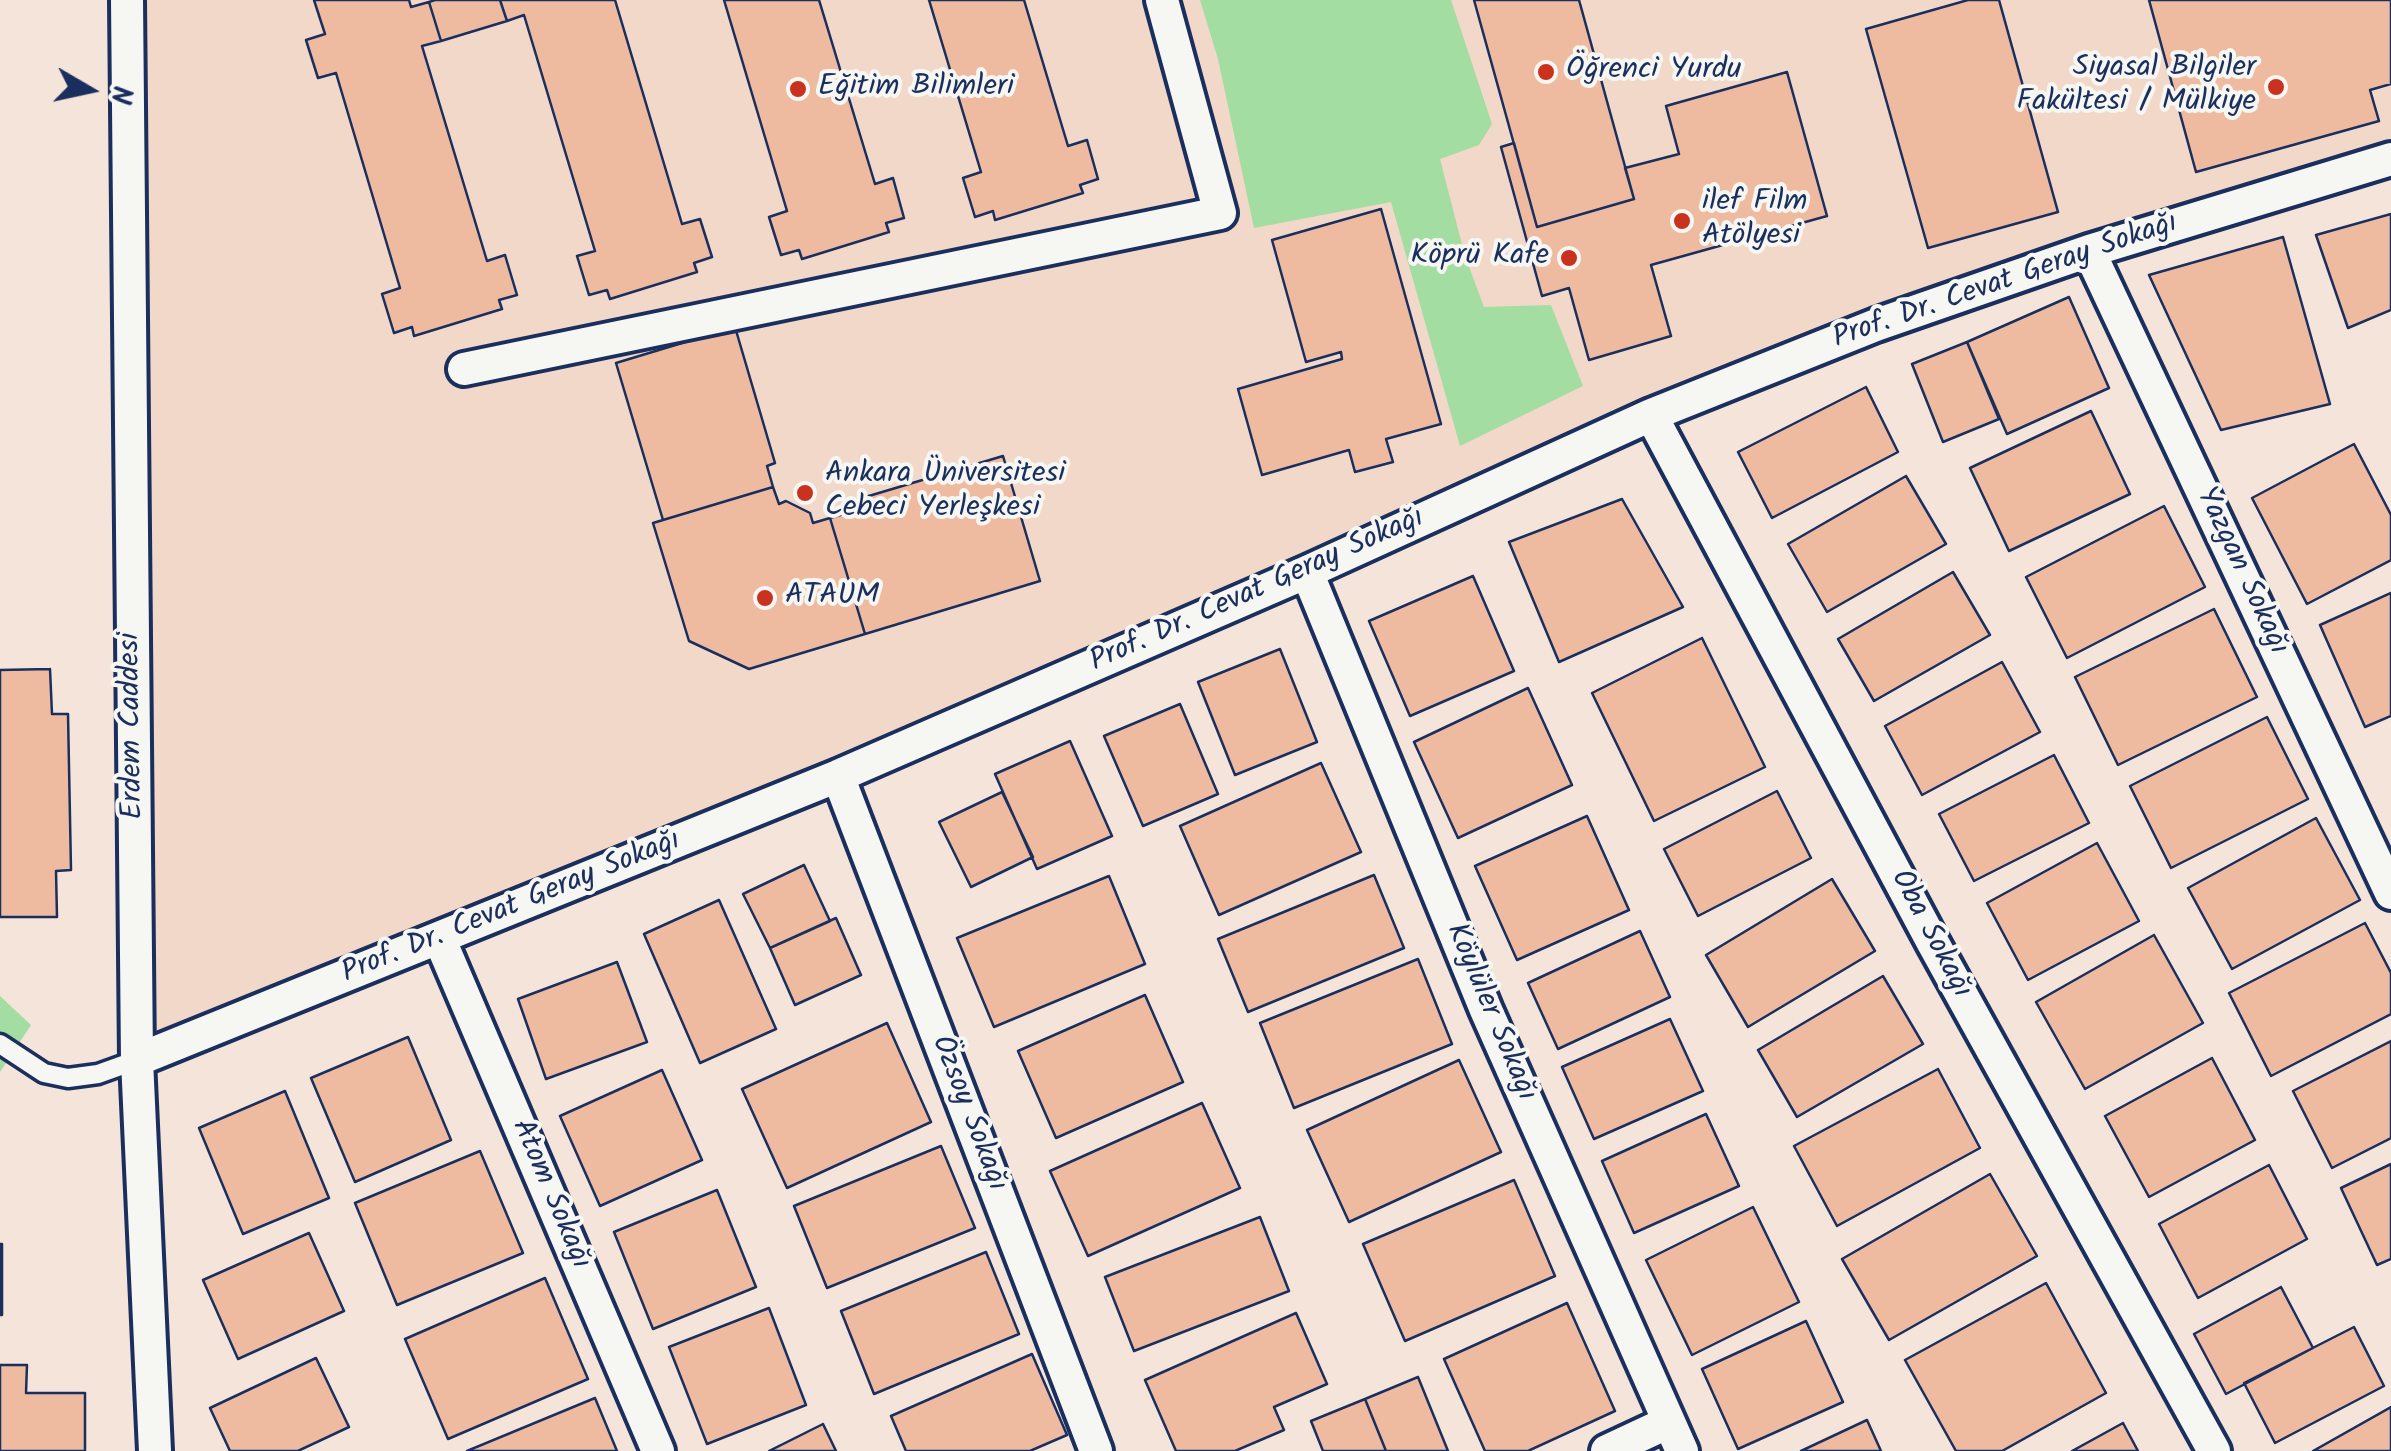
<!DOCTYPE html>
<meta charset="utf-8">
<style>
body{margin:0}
#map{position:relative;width:2391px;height:1451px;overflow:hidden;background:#f4e4d9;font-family:Kalam,sans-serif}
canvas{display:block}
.north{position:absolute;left:40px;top:40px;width:100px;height:100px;-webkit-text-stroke:8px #f6f6f2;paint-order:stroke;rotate:99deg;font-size:28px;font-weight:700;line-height:40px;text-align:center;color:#1b2f5e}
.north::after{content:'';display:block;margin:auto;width:35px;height:45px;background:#1b2f5e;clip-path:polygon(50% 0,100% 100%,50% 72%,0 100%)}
</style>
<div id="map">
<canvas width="2391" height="1451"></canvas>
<div class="north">N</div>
</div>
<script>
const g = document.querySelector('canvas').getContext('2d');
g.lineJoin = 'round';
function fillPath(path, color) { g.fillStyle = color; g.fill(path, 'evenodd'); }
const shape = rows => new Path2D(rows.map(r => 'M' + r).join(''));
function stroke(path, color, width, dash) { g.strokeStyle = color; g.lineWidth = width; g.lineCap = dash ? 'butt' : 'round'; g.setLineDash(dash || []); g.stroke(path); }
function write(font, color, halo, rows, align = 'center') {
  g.font = font + ' Kalam,sans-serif'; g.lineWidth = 8; g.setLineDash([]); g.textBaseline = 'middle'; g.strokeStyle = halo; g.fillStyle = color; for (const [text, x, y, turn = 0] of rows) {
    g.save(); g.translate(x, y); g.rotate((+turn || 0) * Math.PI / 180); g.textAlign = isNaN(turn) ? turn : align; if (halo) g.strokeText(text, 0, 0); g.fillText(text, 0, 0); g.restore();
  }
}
fillPath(shape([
 [127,0,2391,0,2391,159,2089,251,137,1060]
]), '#f2d8c8');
fillPath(shape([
 [1200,0,1451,0,1492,124,1479,145,1440,159,1465,256,1484,307,1551,305,1583,386,1460,446,1391,202,1254,228,1218,59],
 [0,996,31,1025,0,1072]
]), '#a4dda1');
const building = shape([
 [314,0,409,0,411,7,429,2,441,41,422,46,487,261,505,255,517,295,499,300,502,309,414,336,412,327,394,333,382,294,400,288,336,73,318,78,306,40,325,34,314,0],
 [435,0,500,0,507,21,441,41,429,2,435,0],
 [500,0,615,0,682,224,700,219,712,257,694,263,697,272,610,299,607,290,589,295,577,256,595,251,524,15,507,21,500,0],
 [724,0,819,0,875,184,893,178,904,218,886,223,889,232,802,259,799,250,781,255,769,217,787,211,724,0],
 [929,0,1024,0,1068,146,1087,140,1098,179,1080,185,1083,193,995,220,993,211,975,217,963,178,981,172,929,0],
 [1474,0,1579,0,1634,199,1537,227,1474,0],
 [1968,0,1999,0,2058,212,1928,248,1866,29,1968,0],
 [2149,0,2391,0,2391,84,2370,90,2379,121,2196,172,2149,0],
 [1787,72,1827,216,1651,265,1671,336,1589,360,1569,288,1542,296,1501,147,1514,143,1537,227,1634,199,1625,168,1679,154,1666,106,1787,72],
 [1381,209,1441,424,1386,439,1393,462,1355,472,1349,450,1262,475,1238,389,1342,359,1341,352,1306,362,1272,240,1381,209],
 [2391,214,2391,310,2348,328,2316,235,2391,214],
 [2283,237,2330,404,2221,430,2149,275,2283,237],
 [2069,297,2109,388,2007,434,1967,342,2069,297],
 [735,327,775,463,767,466,773,487,663,520,616,363,735,327],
 [1967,342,1999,419,1943,442,1912,364,1967,342],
 [1866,387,1898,452,1772,518,1738,452,1866,387],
 [2091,411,2130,494,2009,551,1970,468,2091,411],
 [2354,444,2391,515,2391,560,2307,604,2252,498,2354,444],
 [1003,456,1040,581,865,634,830,518,854,511,852,501,1003,456],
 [1906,476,1946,544,1827,612,1788,544,1906,476],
 [773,487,779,504,786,501,810,513,813,523,830,518,865,634,749,669,689,641,653,523,773,487],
 [1622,499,1683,607,1559,662,1509,542,1622,499],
 [2164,506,2205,587,2067,658,2026,577,2164,506],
 [1953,572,1990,635,1874,701,1838,639,1953,572],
 [1473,576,1514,671,1410,716,1369,621,1473,576],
 [2391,593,2391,716,2365,727,2320,625,2391,593],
 [2214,609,2257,697,2118,765,2075,677,2214,609],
 [1702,638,1765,767,1654,821,1592,693,1702,638],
 [1280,649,1317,742,1235,775,1198,682,1280,649],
 [2002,662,2040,732,1922,795,1885,726,2002,662],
 [50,669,52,714,68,714,71,870,56,871,57,917,0,917,0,670,50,669],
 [1528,688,1572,785,1458,838,1414,742,1528,688],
 [1180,704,1218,794,1143,826,1104,736,1180,704],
 [2267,717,2308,799,2171,868,2130,786,2267,717],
 [1070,741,1112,836,1037,869,995,774,1070,741],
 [2054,755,2089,823,1974,881,1939,814,2054,755],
 [1321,763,1361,852,1219,915,1180,826,1321,763],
 [1777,791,1811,858,1698,916,1664,849,1777,791],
 [1002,792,1033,857,971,887,939,822,1002,792],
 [1587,816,1629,910,1517,960,1475,866,1587,816],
 [2316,818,2360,900,2232,969,2188,888,2316,818],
 [2097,843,2139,921,2028,980,1987,903,2097,843],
 [804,865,830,921,770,948,743,894,804,865],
 [1374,875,1404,948,1248,1012,1218,939,1374,875],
 [1109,876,1145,964,994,1027,957,938,1109,876],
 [1832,879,1875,951,1748,1027,1706,955,1832,879],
 [719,900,776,1029,700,1063,644,934,719,900],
 [836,918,861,975,795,1005,770,948,836,918],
 [2365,923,2391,973,2391,1014,2271,1076,2229,993,2365,923],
 [1640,931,1670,997,1558,1049,1528,983,1640,931],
 [2154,935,2203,1023,2085,1089,2036,1002,2154,935],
 [1418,959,1452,1044,1294,1108,1260,1023,1418,959],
 [617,962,647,1042,546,1079,518,999,617,962],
 [1883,976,1923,1044,1797,1117,1758,1050,1883,976],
 [1145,995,1183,1082,1056,1138,1018,1051,1145,995],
 [1670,1019,1703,1091,1594,1139,1562,1067,1670,1019],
 [887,1023,931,1122,787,1188,742,1089,887,1023],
 [408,1037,451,1140,355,1182,311,1078,408,1037],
 [2391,1041,2391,1138,2332,1168,2293,1091,2391,1041],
 [2212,1058,2255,1140,2149,1197,2105,1116,2212,1058],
 [1459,1060,1501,1152,1349,1222,1307,1130,1459,1060],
 [1938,1069,1980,1148,1837,1226,1794,1146,1938,1069],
 [662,1070,702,1160,600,1206,560,1116,662,1070],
 [285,1091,329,1198,243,1234,199,1128,285,1091],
 [1202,1103,1240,1188,1088,1256,1050,1171,1202,1103],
 [1706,1114,1739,1186,1634,1233,1602,1161,1706,1114],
 [941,1146,975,1228,827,1288,794,1206,941,1146],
 [480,1151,523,1253,397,1305,355,1203,480,1151],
 [2391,1164,2391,1259,2377,1265,2341,1188,2391,1164],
 [2269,1165,2307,1239,2198,1298,2159,1224,2269,1165],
 [1990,1174,2037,1256,1889,1340,1842,1259,1990,1174],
 [1514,1180,1555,1276,1405,1341,1363,1244,1514,1180],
 [717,1190,756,1287,653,1329,614,1232,717,1190],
 [1753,1207,1799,1302,1692,1355,1646,1260,1753,1207],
 [1260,1217,1289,1291,1134,1351,1105,1277,1260,1217],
 [309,1233,344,1311,238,1359,203,1280,309,1233],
 [0,1244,2,1244,2,1315,0,1315,0,1244],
 [986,1252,1019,1334,874,1394,841,1311,986,1252],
 [545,1278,588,1379,448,1439,405,1339,545,1278],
 [2046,1283,2106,1393,2002,1451,1956,1451,1905,1360,2046,1283],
 [2281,1287,2313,1348,2226,1394,2194,1334,2281,1287],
 [1567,1303,1615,1411,1528,1451,1485,1451,1444,1359,1567,1303],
 [769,1308,806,1405,707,1444,669,1347,769,1308],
 [1296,1313,1327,1384,1274,1407,1284,1430,1235,1451,1176,1451,1145,1380,1296,1313],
 [1806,1321,1843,1402,1738,1449,1702,1369,1806,1321],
 [2354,1327,2384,1386,2275,1443,2244,1383,2354,1327],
 [1032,1354,1067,1435,1030,1451,906,1451,891,1416,1032,1354],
 [316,1358,349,1427,298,1451,230,1451,210,1408,316,1358],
 [0,1365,27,1365,26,1393,85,1393,85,1451,0,1451,0,1365],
 [1418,1377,1448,1451,1386,1451,1365,1399,1418,1377],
 [595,1398,617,1451,467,1451,595,1398],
 [1365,1399,1386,1451,1323,1451,1311,1421,1365,1399],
 [2391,1407,2391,1451,2313,1451,2391,1407],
 [1867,1420,1881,1451,1801,1451,1867,1420],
 [2123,1423,2138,1451,2072,1451,2123,1423],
 [823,1424,836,1451,769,1451,823,1424]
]);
fillPath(building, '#eebba0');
stroke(building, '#1b2f5e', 2.5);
const service = shape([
 [0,1044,44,1073,68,1078,98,1074,137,1060]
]);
const minor = shape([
 [127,0,137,1060,155,1451],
 [2089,251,2391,893],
 [464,369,1220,213,1162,0],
 [1651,415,1933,943,2214,1451],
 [1307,572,1486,1010,1682,1451],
 [838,776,1096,1451],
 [440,940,658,1451],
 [137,1060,838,776,1307,572,1651,415,1876,325,2089,251,2391,159],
 [1607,1451,1669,1422]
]);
stroke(service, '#1b2f5e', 25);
stroke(minor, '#1b2f5e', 40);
stroke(service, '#f6f6f2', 18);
stroke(minor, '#f6f6f2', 32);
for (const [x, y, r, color] of [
 [1546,72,10,"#c8321e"],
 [2276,87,10,"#c8321e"],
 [798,89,10,"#c8321e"],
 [1682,221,10,"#c8321e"],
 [1569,258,10,"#c8321e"],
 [805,493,10,"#c8321e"],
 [765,598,10,"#c8321e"]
]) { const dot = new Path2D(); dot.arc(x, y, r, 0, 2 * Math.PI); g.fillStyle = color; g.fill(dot); stroke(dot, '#f6f6f2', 4); }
write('30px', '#1b2f5e', '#f6f6f2', [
 ["Siyasal Bilgiler",2256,70,"right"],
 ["Fakültesi / Mülkiye",2256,104,"right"],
 ["Öğrenci Yurdu",1566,72],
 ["Eğitim Bilimleri",818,89],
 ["ilef Film",1702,204],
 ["Atölyesi",1702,238],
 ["Köprü Kafe",1549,258,"right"],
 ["Ankara Üniversitesi",825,476],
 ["Cebeci Yerleşkesi",825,510],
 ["ATAUM",785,598]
], 'left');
write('30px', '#1b2f5e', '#f6f6f2', [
 ["Prof. Dr. Cevat Geray Sokağı",2006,283,-19],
 ["Yazgan Sokağı",2240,572,65],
 ["Prof. Dr. Cevat Geray Sokağı",1258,592,-24],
 ["Erdem Caddesi",134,726,-91],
 ["Prof. Dr. Cevat Geray Sokağı",512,909,-22],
 ["Oba Sokağı",1929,935,62],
 ["Köylüler Sokağı",1489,1013,67],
 ["Özsoy Sokağı",967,1114,69],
 ["Atom Sokağı",549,1195,67]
]);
</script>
